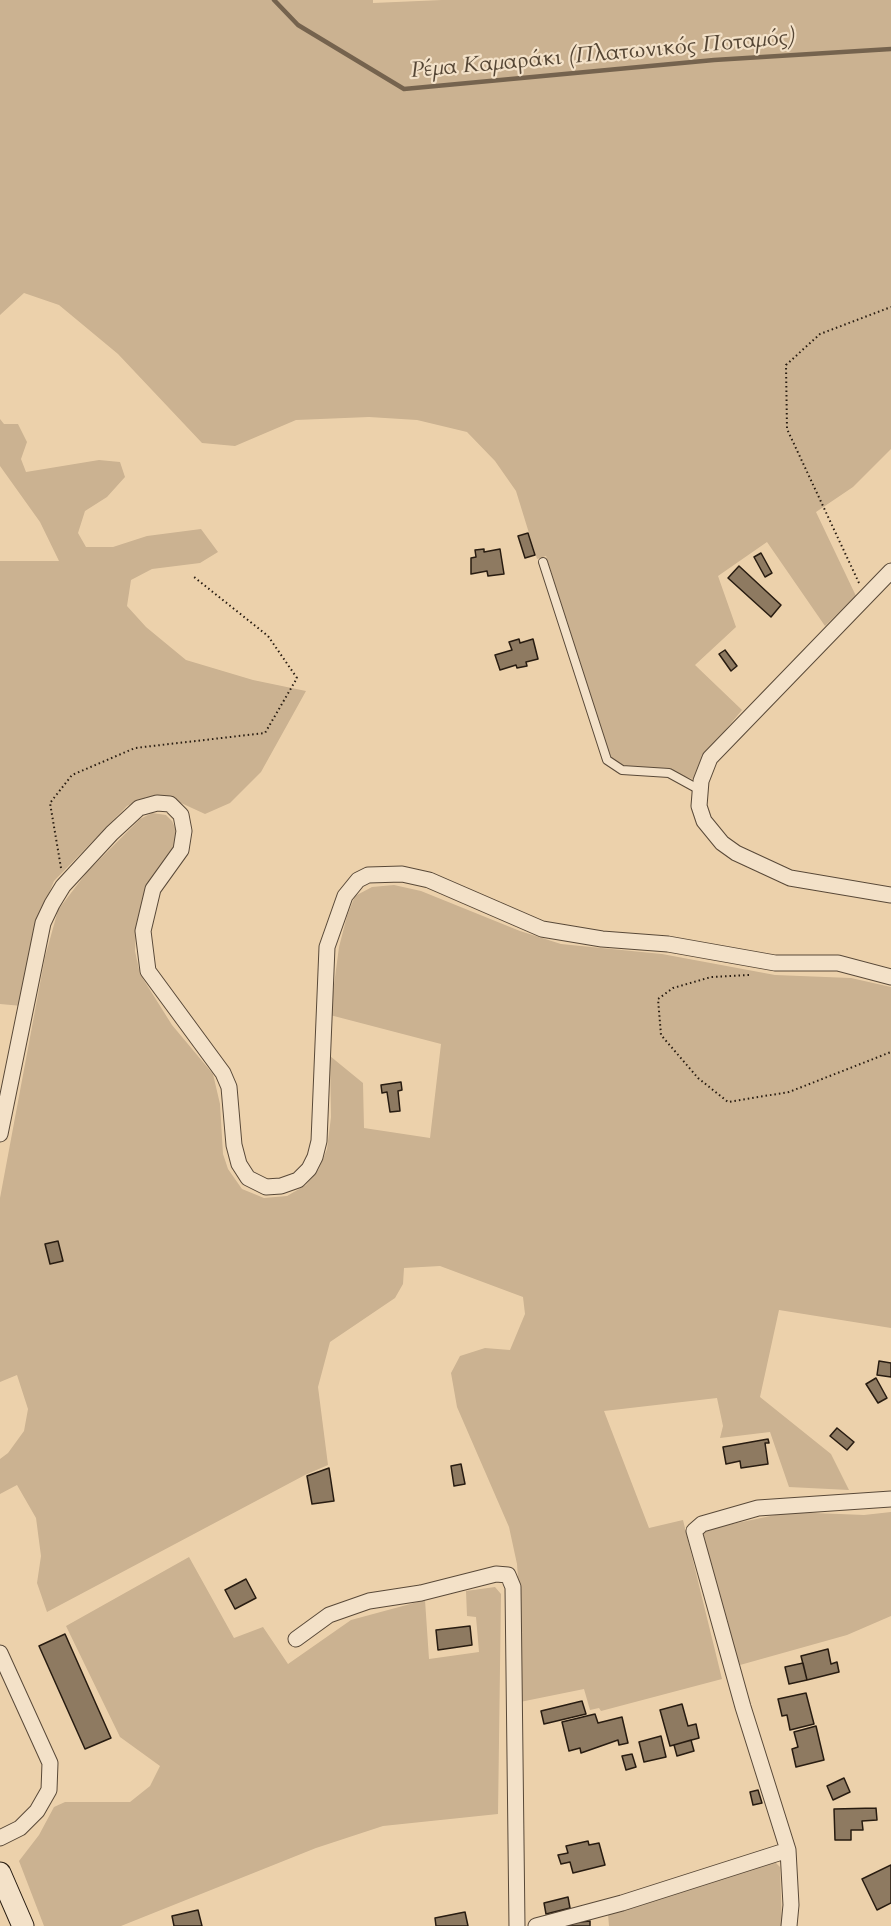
<!DOCTYPE html>
<meta charset="utf-8">
<style>
body{margin:0}
canvas{display:block;background:#ecd1ab}
</style>
<canvas width="891" height="1926"></canvas>
<script>
const g = document.querySelector('canvas').getContext('2d');
g.lineJoin = 'round';
function fillPath(path, color) { g.fillStyle = color; g.fill(path, 'evenodd'); }
const shape = rows => new Path2D(rows.map(r => 'M' + r).join(''));
function stroke(path, color, width, dash) { g.strokeStyle = color; g.lineWidth = width; g.lineCap = dash ? 'butt' : 'round'; g.setLineDash(dash || []); g.stroke(path); }
function write(font, color, halo, rows, align = 'center') {
  g.font = font + ' Cardo,serif'; g.lineWidth = 4.5; g.setLineDash([]); g.textBaseline = 'middle'; g.strokeStyle = halo; g.fillStyle = color; for (const [text, x, y, turn = 0] of rows) {
    g.save(); g.translate(x, y); g.rotate((+turn || 0) * Math.PI / 180); g.textAlign = isNaN(turn) ? turn : align; if (halo) g.strokeText(text, 0, 0); g.fillText(text, 0, 0); g.restore();
  }
}
fillPath(shape([
 [0,0,373,0,373,3,442,0,891,0,891,449,853,487,816,512,856,596,825,626,767,542,718,576,736,627,695,665,742,710,703,757,695,780,665,769,630,767,618,764,611,758,546,556,537,559,516,491,495,461,467,432,417,420,369,417,296,420,235,446,202,443,118,354,59,305,24,293,0,315],
 [0,419,4,424,18,424,27,442,21,459,26,472,99,460,120,462,125,477,107,497,85,511,78,533,86,547,113,547,147,536,201,529,218,552,200,563,152,569,131,580,127,606,146,627,186,660,253,680,306,691,261,772,230,803,205,814,168,797,147,797,127,806,54,881,39,917,22,1006,0,1004,0,561,59,561,40,522,0,466],
 [152,813,166,815,172,821,178,834,173,847,147,888,136,925,135,951,140,974,172,1025,213,1074,220,1104,223,1154,228,1169,242,1189,264,1198,287,1196,306,1185,319,1169,327,1149,331,1117,330,1056,363,1083,364,1128,430,1138,441,1044,330,1015,339,947,347,916,355,896,372,887,394,885,421,891,520,931,561,944,662,954,775,975,851,978,891,987,891,1328,779,1310,760,1397,831,1454,849,1490,789,1487,770,1432,720,1438,723,1426,717,1398,604,1411,649,1528,683,1520,722,1679,601,1711,599,1708,590,1710,584,1689,520,1702,521,1622,517,1564,509,1527,457,1407,451,1373,460,1356,485,1348,510,1350,525,1314,523,1297,440,1266,404,1268,403,1284,395,1298,330,1342,318,1387,328,1465,305,1475,47,1612,37,1583,41,1556,36,1518,17,1485,0,1494,0,1459,8,1453,24,1431,28,1409,17,1375,0,1382,0,1198,45,957,58,910,87,872,140,819],
 [790,1512,864,1515,891,1512,891,1616,847,1635,740,1665,699,1541,700,1533,708,1529],
 [189,1557,234,1638,263,1627,288,1664,351,1620,425,1600,429,1659,479,1652,476,1617,467,1616,466,1591,495,1587,501,1594,498,1814,383,1826,316,1848,121,1926,44,1926,19,1861,39,1835,54,1807,65,1802,130,1802,150,1786,160,1766,120,1737,66,1626],
 [767,1863,776,1863,780,1867,782,1926,609,1926,608,1914]
]), '#cbb291');
stroke(shape([
 [274,0,298,25,404,89,714,60,891,49]
]), '#75634e', 4.5);
const building = shape([
 [528,533,535,555,525,558,518,536,528,533],
 [484,549,484,552,500,549,504,574,488,576,487,571,471,574,471,558,476,557,475,550,484,549],
 [761,553,772,573,765,577,754,557,761,553],
 [739,566,781,605,771,617,728,578,739,566],
 [519,639,520,643,533,639,538,659,526,662,527,666,517,668,516,665,500,670,495,655,512,650,509,642,519,639],
 [725,650,737,666,731,671,719,654,725,650],
 [401,1082,402,1090,398,1091,400,1111,390,1112,387,1092,382,1093,381,1085,401,1082],
 [58,1241,63,1261,50,1264,45,1244,58,1241],
 [879,1361,891,1363,891,1377,877,1375,879,1361],
 [876,1378,887,1398,878,1403,866,1384,876,1378],
 [837,1428,854,1442,847,1450,830,1436,837,1428],
 [768,1439,769,1443,765,1443,768,1464,741,1468,740,1461,726,1464,723,1447,768,1439],
 [461,1464,465,1484,454,1486,451,1466,461,1464],
 [329,1468,334,1501,312,1504,307,1476,329,1468],
 [246,1579,256,1598,235,1609,225,1590,246,1579],
 [470,1626,472,1645,438,1650,436,1630,470,1626],
 [65,1634,111,1738,85,1749,39,1646,65,1634],
 [828,1649,831,1664,837,1662,839,1672,807,1680,801,1656,828,1649],
 [803,1663,807,1680,789,1684,785,1667,803,1663],
 [806,1693,814,1724,790,1730,787,1715,782,1716,778,1699,806,1693],
 [582,1701,586,1714,544,1724,541,1711,582,1701],
 [682,1704,688,1726,696,1724,699,1738,670,1746,660,1710,682,1704],
 [595,1714,598,1723,622,1717,628,1743,619,1745,618,1740,581,1753,580,1748,569,1751,562,1722,595,1714],
 [816,1726,824,1760,796,1767,792,1749,798,1747,794,1732,816,1726],
 [661,1736,666,1757,644,1762,639,1742,661,1736],
 [691,1740,694,1751,677,1756,674,1745,691,1740],
 [632,1754,636,1767,626,1770,622,1756,632,1754],
 [844,1778,850,1792,833,1800,827,1786,844,1778],
 [758,1790,762,1803,753,1805,750,1792,758,1790],
 [876,1808,877,1820,862,1821,863,1830,851,1830,851,1840,835,1840,834,1809,876,1808],
 [588,1841,589,1845,599,1843,605,1865,573,1873,570,1862,561,1864,558,1855,568,1853,566,1846,588,1841],
 [891,1865,891,1903,877,1910,862,1879,891,1865],
 [568,1897,570,1908,546,1914,544,1903,568,1897],
 [198,1910,202,1926,174,1926,172,1916,198,1910],
 [465,1912,468,1926,436,1926,435,1918,465,1912],
 [590,1921,590,1926,561,1926,561,1924,590,1921]
]);
fillPath(building, '#8e7a61');
stroke(building, '#281c11', 1.5);
const lane = shape([
 [543,562,607,760,622,770,669,773,700,790]
]);
const street = shape([
 [891,571,710,758,701,781,699,806,704,821,722,843,736,853,790,878,891,895],
 [0,1134,43,923,52,904,63,886,112,833,139,808,157,803,170,804,181,815,184,831,181,850,153,889,143,931,148,971,223,1073,229,1087,234,1145,239,1164,248,1178,266,1187,281,1186,298,1180,309,1169,315,1157,319,1141,327,947,345,896,358,880,368,875,402,874,429,880,542,929,602,939,668,944,775,963,838,963,891,977],
 [296,1639,329,1615,369,1601,421,1593,496,1574,508,1575,513,1587,517,1926],
 [0,1653,50,1763,49,1790,37,1811,20,1828,0,1838],
 [536,1926,622,1903,788,1850],
 [789,1926,791,1905,788,1850,743,1707,694,1531,702,1524,758,1508,891,1499]
]);
const secondary = shape([
 [0,1873,23,1926]
]);
stroke(lane, '#594938', 10);
stroke(street, '#594938', 17);
stroke(secondary, '#281c11', 23);
stroke(shape([
 [859,583,787,429,786,365,820,334,891,307],
 [61,868,50,803,72,775,135,748,265,733,297,678,268,636,194,577],
 [749,975,711,977,673,988,658,999,661,1035,698,1078,728,1102,789,1092,891,1052]
]), '#281c11', 2, [1.5, 3]);
stroke(lane, '#f3e1c8', 8);
stroke(street, '#f3e1c8', 15);
stroke(secondary, '#f3e1c8', 21);
write('italic 22px', '#554635', '#f3e1c8', [
 ["Ρέμα Καμαράκι (Πλατωνικός Ποταμός)",603,55,-5]
]);
</script>
